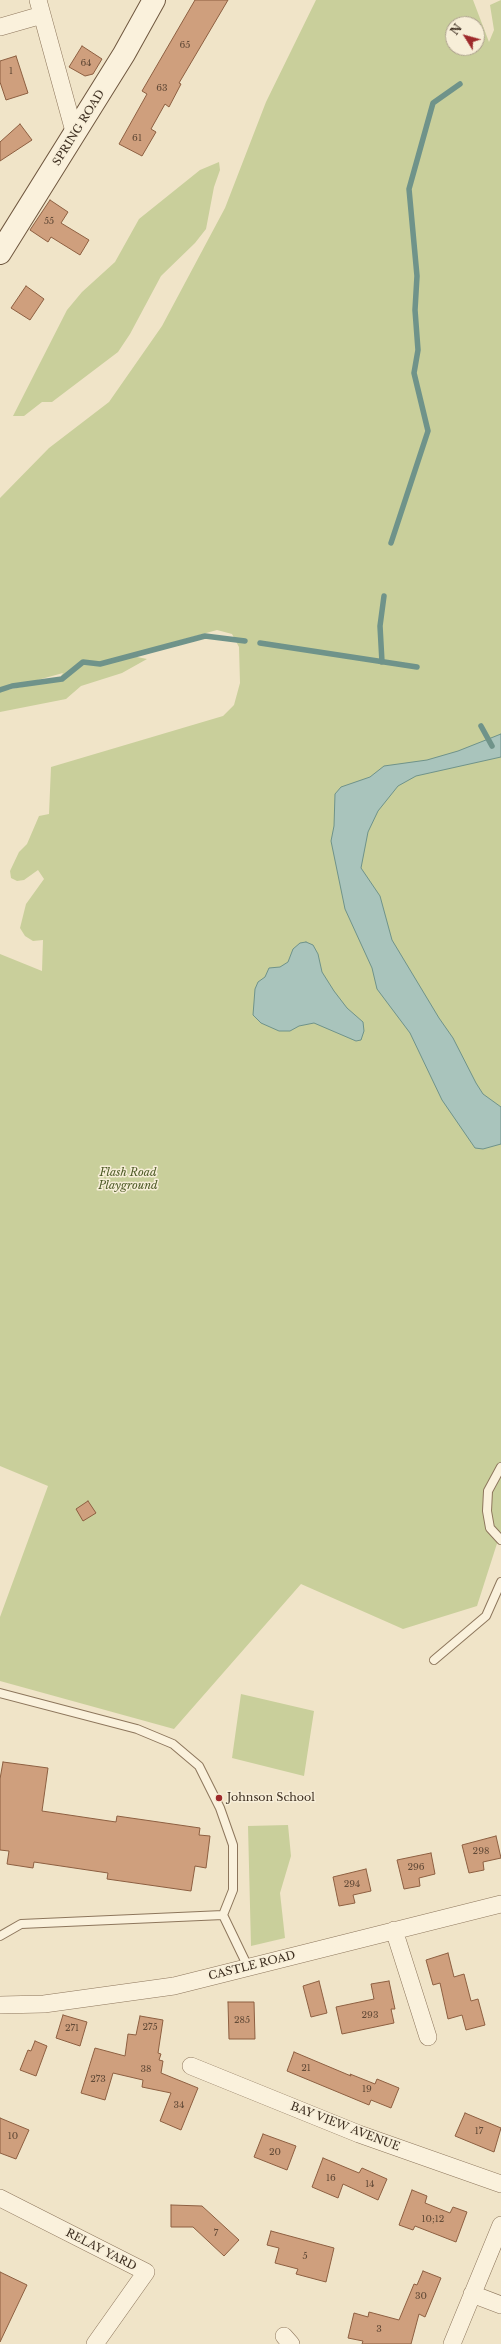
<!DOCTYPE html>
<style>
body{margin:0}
#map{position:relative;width:501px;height:2344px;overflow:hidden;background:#f0e4c8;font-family:"Libre Baskerville",serif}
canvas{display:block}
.north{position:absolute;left:445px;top:16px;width:40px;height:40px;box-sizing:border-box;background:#f7eed8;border:1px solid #ada18e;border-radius:50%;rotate:307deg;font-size:11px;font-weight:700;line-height:16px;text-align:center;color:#3d2e20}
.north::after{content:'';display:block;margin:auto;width:14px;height:18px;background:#9e2a2b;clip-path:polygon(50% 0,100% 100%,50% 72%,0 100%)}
</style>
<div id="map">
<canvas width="501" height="2344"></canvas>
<div class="north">N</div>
</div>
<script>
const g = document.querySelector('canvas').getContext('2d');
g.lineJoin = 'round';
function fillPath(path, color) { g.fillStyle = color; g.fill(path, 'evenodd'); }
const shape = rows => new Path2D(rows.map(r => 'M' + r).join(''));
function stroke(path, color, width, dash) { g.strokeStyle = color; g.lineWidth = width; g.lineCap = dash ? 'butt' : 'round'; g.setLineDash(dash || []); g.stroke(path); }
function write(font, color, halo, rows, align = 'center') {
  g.font = font + ' "Libre Baskerville",serif'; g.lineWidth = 3; g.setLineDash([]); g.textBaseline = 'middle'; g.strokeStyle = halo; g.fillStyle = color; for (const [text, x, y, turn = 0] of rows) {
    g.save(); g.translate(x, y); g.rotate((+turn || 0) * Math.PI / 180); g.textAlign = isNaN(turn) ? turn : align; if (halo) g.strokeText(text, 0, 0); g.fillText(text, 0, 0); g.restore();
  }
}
fillPath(shape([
 [316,0,473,0,489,42,494,30,490,5,501,0,501,1531,477,1606,403,1629,301,1584,174,1729,0,1681,0,1617,48,1486,0,1466,0,954,42,971,43,940,33,941,25,936,20,928,26,904,44,879,38,870,24,880,17,881,11,878,10,871,19,852,27,844,39,816,49,814,51,767,223,716,234,705,240,683,239,647,232,634,217,630,127,655,147,659,122,673,81,686,66,699,0,712,0,498,49,448,109,402,162,326,225,208,266,102],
 [453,24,477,24,477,48,453,48],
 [63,673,58,680,1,691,1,690],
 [219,162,220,170,214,187,206,229,195,243,161,276,130,334,118,352,52,402,42,402,24,416,13,416,67,310,82,292,115,262,139,219,200,170],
 [241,1694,314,1711,304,1776,232,1758],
 [288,1825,291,1856,280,1893,285,1938,251,1946,248,1826]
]), '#c9cf9b');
const water = shape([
 [501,734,501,757,416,776,398,786,378,811,368,832,361,868,380,896,392,940,439,1018,453,1038,476,1083,483,1094,501,1107,501,1144,483,1149,475,1148,442,1100,410,1033,377,989,372,968,345,909,331,841,334,826,335,794,341,787,370,777,384,766,427,760,458,751,501,734],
 [306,942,313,945,318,954,322,972,334,991,347,1008,363,1022,364,1031,361,1040,356,1041,314,1023,299,1026,290,1031,279,1031,261,1023,253,1015,255,989,258,982,265,977,269,968,280,967,288,962,293,949,300,943,306,942]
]);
fillPath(water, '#a9c4bc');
stroke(water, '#6f938a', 1);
stroke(shape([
 [391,543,428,431,414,373,418,350,415,310,417,276,409,189,433,103,460,84],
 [260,643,417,667],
 [382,662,380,626,384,596],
 [0,690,12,686,62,679,83,662,100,664,205,636,245,641],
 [481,726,492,746]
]), '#6f938a', 5.5);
const building = shape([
 [195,0,228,0,179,83,181,84,169,107,165,104,151,129,156,132,142,156,119,144,147,94,142,91,195,0],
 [82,46,102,59,93,74,85,76,69,67,82,46],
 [16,56,28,93,6,100,0,82,0,61,16,56],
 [20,124,32,140,0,161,0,142,20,124],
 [50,200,68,212,61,223,89,240,80,255,51,237,48,242,30,230,50,200],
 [26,286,44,299,30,320,11,308,26,286],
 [88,1501,96,1513,83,1521,76,1509,88,1501],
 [3,1762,48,1768,42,1811,116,1822,117,1816,200,1828,199,1835,210,1836,206,1868,195,1866,191,1891,107,1879,108,1873,34,1862,33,1868,7,1864,9,1851,0,1850,0,1779,3,1762],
 [496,1836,501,1858,483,1862,484,1870,469,1873,462,1845,496,1836],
 [431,1853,435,1874,419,1878,420,1886,404,1889,397,1860,431,1853],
 [366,1869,371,1891,353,1895,355,1903,339,1906,333,1877,366,1869],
 [448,1953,454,1977,464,1974,471,2001,478,1999,485,2025,466,2030,462,2015,448,2019,440,1983,433,1985,426,1960,448,1953],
 [319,1981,327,2013,311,2017,303,1986,319,1981],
 [389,1981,395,2009,391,2009,394,2023,342,2034,336,2007,374,1999,371,1984,389,1981],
 [228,2002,254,2002,255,2039,229,2039,228,2002],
 [63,2015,87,2022,80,2046,56,2038,63,2015],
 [140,2016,163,2020,158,2053,161,2054,159,2060,163,2061,161,2073,198,2088,181,2130,160,2121,171,2093,142,2087,143,2080,113,2073,105,2100,81,2093,95,2048,125,2056,128,2034,136,2035,140,2016],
 [35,2041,47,2046,36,2076,20,2070,28,2050,31,2051,35,2041],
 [294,2052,351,2076,350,2074,375,2084,377,2079,399,2088,391,2108,371,2100,369,2105,287,2071,294,2052],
 [465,2113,501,2128,494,2152,455,2136,465,2113],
 [0,2118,29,2130,16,2159,0,2153,0,2118],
 [263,2134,296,2146,287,2170,254,2157,263,2134],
 [323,2158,359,2173,362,2168,387,2179,378,2200,343,2184,338,2198,312,2187,323,2158],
 [412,2190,427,2196,425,2203,450,2213,453,2207,467,2212,456,2242,415,2226,413,2230,399,2225,412,2190],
 [171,2205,202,2206,239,2240,224,2256,193,2227,171,2227,171,2205],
 [271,2231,334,2248,326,2282,296,2274,298,2269,275,2263,279,2248,267,2245,271,2231],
 [423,2271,441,2278,425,2317,419,2314,411,2344,362,2344,363,2341,348,2338,354,2313,368,2317,369,2312,399,2320,414,2284,417,2285,423,2271],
 [0,2272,27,2285,0,2342,0,2272]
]);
fillPath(building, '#cf9f7d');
stroke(building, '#8d5f41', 1);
const lane = shape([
 [501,1467,488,1491,487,1511,490,1528,501,1540],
 [434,1660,486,1616,501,1582],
 [0,1693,137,1729,173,1744,199,1766,220,1808,233,1845,233,1890,223,1915],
 [0,1936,21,1924,223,1915,248,1967]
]);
const street = shape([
 [38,0,75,135],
 [0,27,42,15],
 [394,1930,428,2037],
 [0,2005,44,2004,174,1986,501,1904],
 [191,2066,359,2134,501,2184],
 [0,2198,146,2272,95,2344],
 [472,2294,501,2305],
 [284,2336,291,2344],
 [452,2344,501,2225]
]);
const secondary = shape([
 [0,253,124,54,154,0]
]);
stroke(lane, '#8d765c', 10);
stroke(street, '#8d765c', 18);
stroke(secondary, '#6f573f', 24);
stroke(lane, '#faf1dc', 8);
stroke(street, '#faf1dc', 17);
stroke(secondary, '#faf1dc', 22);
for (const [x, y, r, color] of [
 [219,1798,4,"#9e2a2b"]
]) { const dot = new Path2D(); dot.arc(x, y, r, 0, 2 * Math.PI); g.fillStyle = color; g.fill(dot); stroke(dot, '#f7eed8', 1.5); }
write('9px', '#624a37', null, [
 ["65",185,45],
 ["64",86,63],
 ["1",11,71],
 ["63",162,88],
 ["61",137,138],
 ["55",49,221],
 ["298",481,1851],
 ["296",416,1867],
 ["294",352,1884],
 ["293",370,2015],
 ["285",242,2020],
 ["275",150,2027],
 ["271",72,2028],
 ["21",306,2068],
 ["38",146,2069],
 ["273",98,2079],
 ["19",367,2089],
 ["34",179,2105],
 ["17",479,2131],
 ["10",13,2136],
 ["20",275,2152],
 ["16",331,2178],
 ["14",370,2184],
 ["10;12",433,2219],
 ["7",216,2233],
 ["5",305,2256],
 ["30",421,2296],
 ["3",379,2329]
]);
write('11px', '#3d2e20', '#f7eed8', [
 ["SPRING ROAD",79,128,-58],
 ["CASTLE ROAD",252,1966,-14],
 ["BAY VIEW AVENUE",345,2127,21],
 ["RELAY YARD",101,2250,27]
]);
write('italic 11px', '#4d5a26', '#f7eed8', [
 ["Flash Road",128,1173],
 ["Playground",128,1186]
]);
write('11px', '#3d2e20', '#f7eed8', [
 ["Johnson School",227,1798]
], 'left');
</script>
